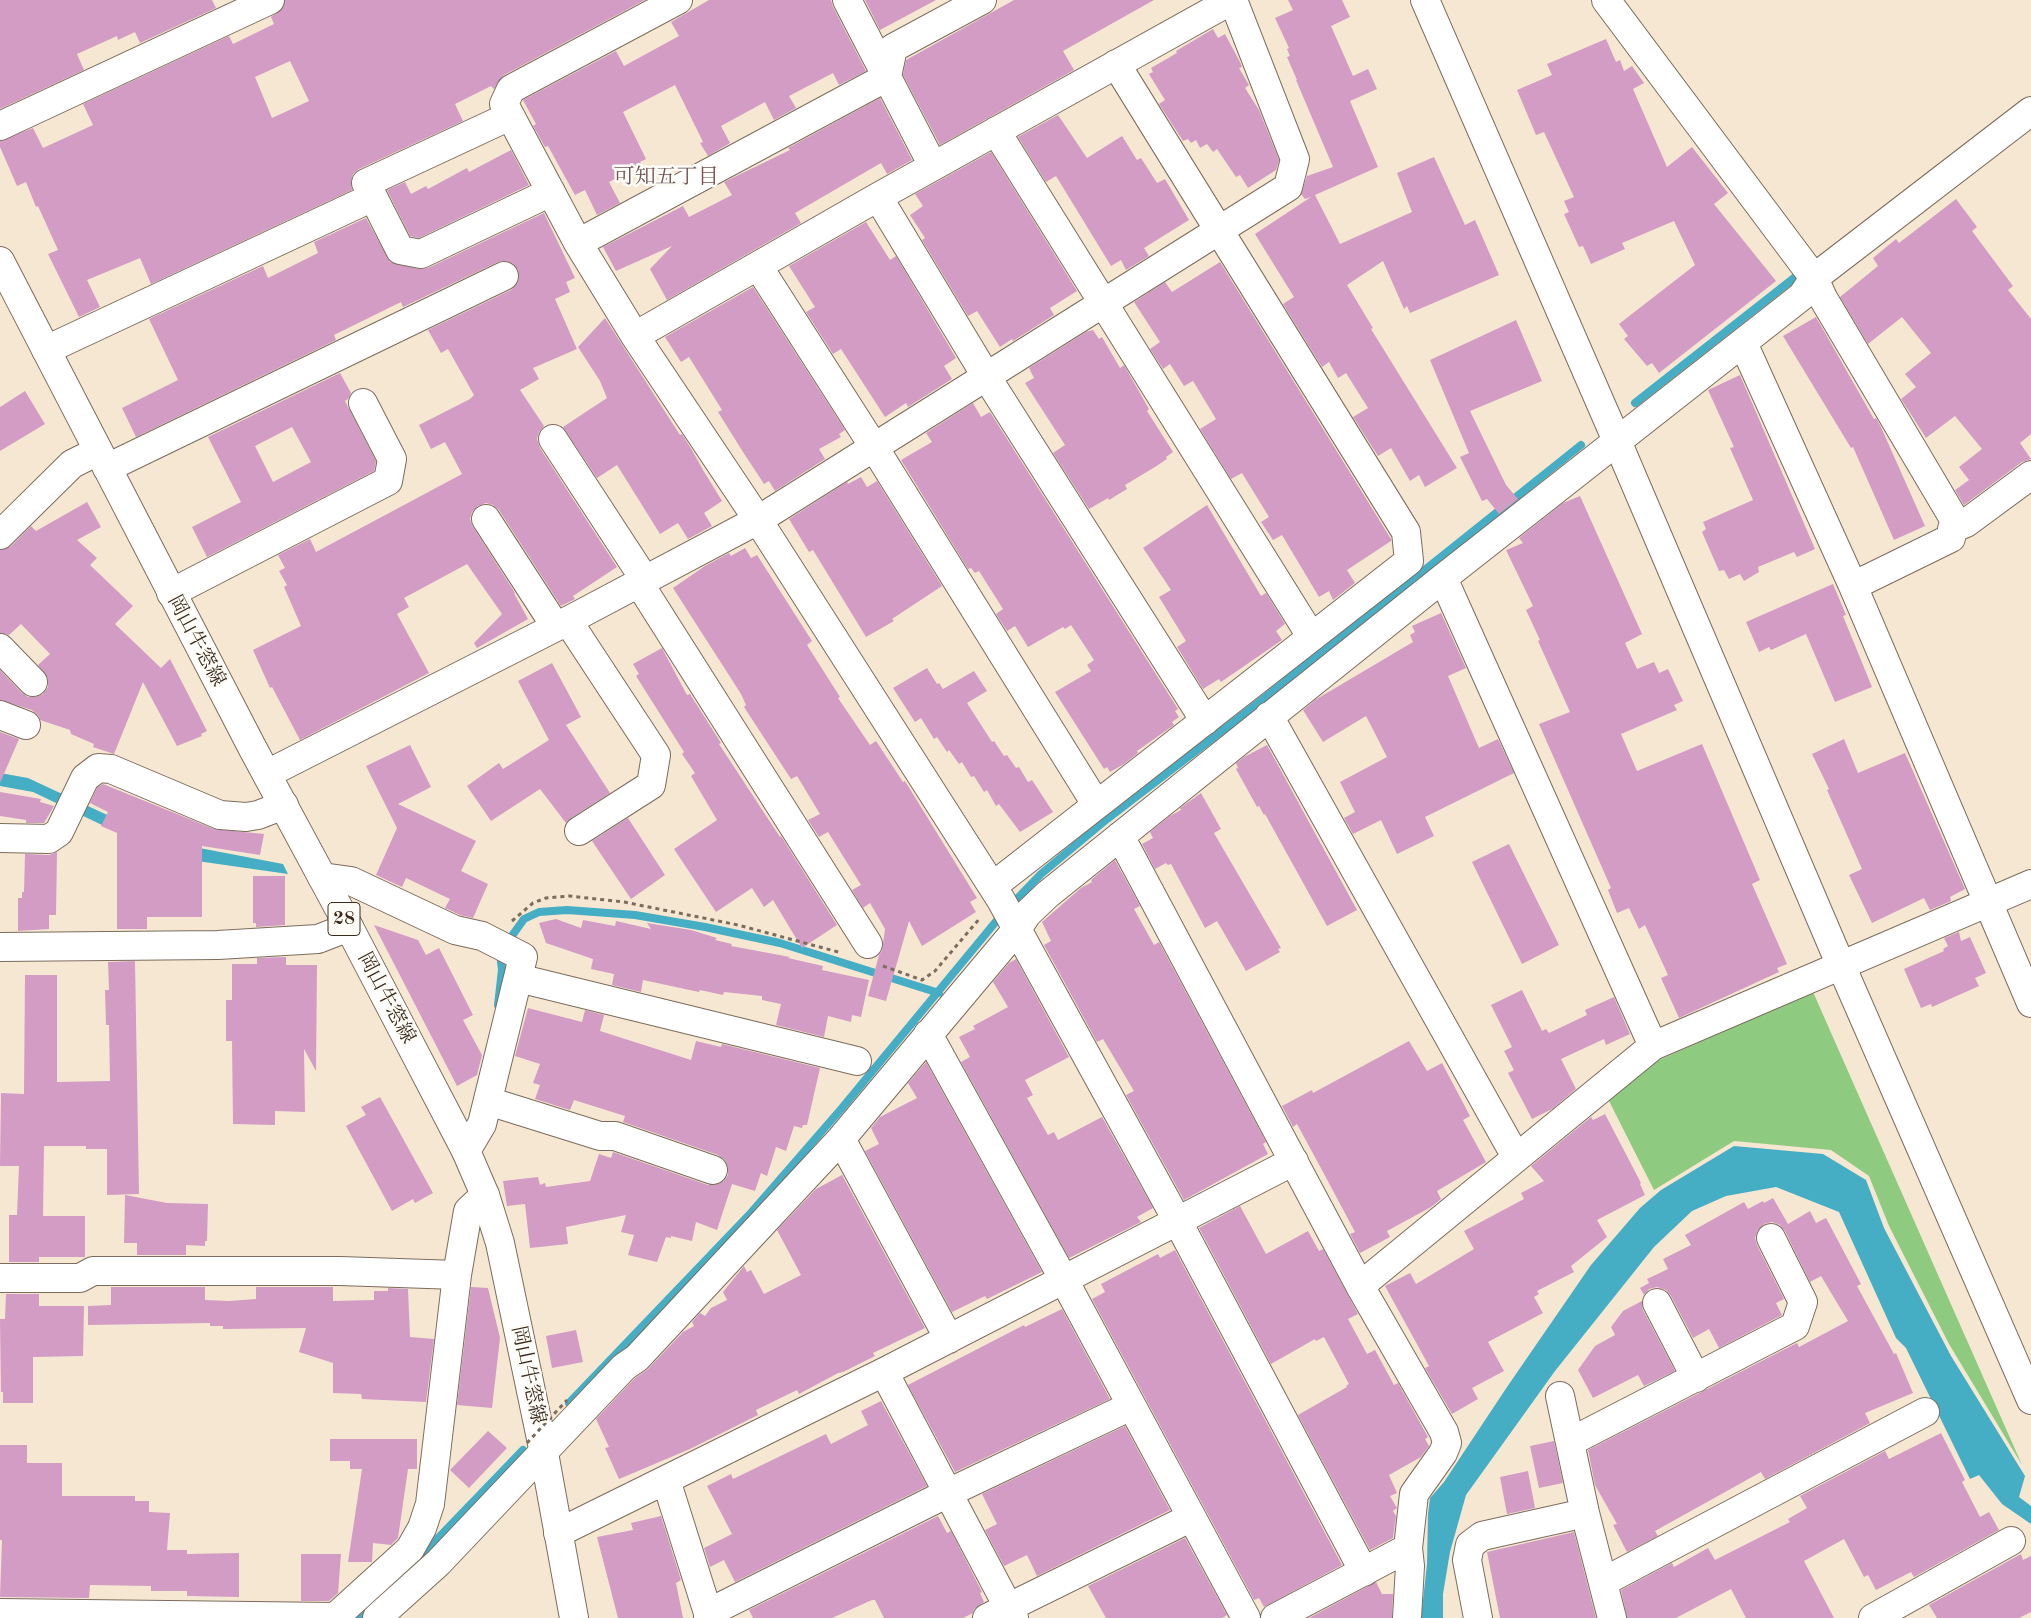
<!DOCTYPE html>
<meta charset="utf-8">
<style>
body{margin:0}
canvas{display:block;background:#f6e7d2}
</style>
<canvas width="2031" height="1618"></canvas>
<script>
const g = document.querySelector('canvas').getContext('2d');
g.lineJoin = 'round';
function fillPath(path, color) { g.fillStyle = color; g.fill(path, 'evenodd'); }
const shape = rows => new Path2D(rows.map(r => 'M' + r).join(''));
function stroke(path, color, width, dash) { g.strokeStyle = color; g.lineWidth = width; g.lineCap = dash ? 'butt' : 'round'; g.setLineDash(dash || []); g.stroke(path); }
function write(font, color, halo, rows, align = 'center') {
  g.font = font + ' "Old Standard TT","Noto Serif JP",serif'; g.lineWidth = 5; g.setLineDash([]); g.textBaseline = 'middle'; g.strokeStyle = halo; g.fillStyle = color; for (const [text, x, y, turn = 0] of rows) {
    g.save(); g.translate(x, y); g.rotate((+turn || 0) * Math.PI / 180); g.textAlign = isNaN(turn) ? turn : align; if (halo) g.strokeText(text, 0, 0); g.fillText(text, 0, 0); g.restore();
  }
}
fillPath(shape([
 [1813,992,2022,1465,1949,1344,1889,1226,1869,1176,1831,1150,1734,1141,1654,1190,1607,1097,1659,1060]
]), '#8eca7f');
fillPath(shape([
 [0,773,28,778,163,841,283,864,288,874,169,857,33,792,0,786],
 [1734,1146,1823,1154,1866,1180,1884,1228,1951,1356,2025,1476,2019,1497,2031,1506,2031,1524,2002,1504,1979,1475,1970,1479,1906,1348,1896,1338,1839,1212,1776,1187,1726,1196,1692,1211,1654,1247,1555,1371,1466,1495,1450,1552,1443,1594,1443,1618,1421,1618,1427,1564,1428,1514,1430,1498,1444,1482,1507,1387,1591,1265,1640,1208,1661,1190]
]), '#45adc4');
stroke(shape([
 [1635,403,1803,271],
 [1011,905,1041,874,1107,819,1257,704,1581,445],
 [498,1005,502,970,500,953,509,940,524,919,539,912,567,910,635,915,705,927,780,943,939,993],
 [569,1403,749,1215,842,1108,1003,913],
 [417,1560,523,1450],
 [356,1618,394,1582]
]), '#45adc4', 8);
fillPath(shape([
 [0,0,212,0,216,8,140,43,135,32,118,40,117,36,77,54,84,70,0,109],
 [285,0,645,0,504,75,494,89,491,86,455,104,463,121,359,169,353,174,351,181,352,190,151,284,140,258,87,280,100,307,79,317,48,254,58,250,38,206,36,207,26,182,17,186,0,147,0,141,33,128,43,148,93,125,83,104,229,36,233,44,274,24,271,17,282,9],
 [290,61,309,101,272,118,255,77],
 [709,0,831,0,833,7,866,71,839,85,833,73,789,96,796,108,774,120,765,102,721,126,730,143,708,156,700,143,703,142,675,85,623,112,646,159,640,162,642,165,609,182,620,203,597,215,585,190,575,195,548,146,545,147,533,126,536,124,523,100,616,51,624,66,679,36,671,22],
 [865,0,936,0,880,30],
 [1014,0,1154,0,1063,51,1074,70,940,145,903,75,906,60],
 [1288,0,1342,0,1350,17,1331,26,1353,76,1368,69,1377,89,1350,101,1378,167,1315,195,1340,244,1412,212,1397,173,1434,157,1465,225,1475,220,1499,275,1410,313,1407,306,1404,309,1383,261,1347,285,1373,328,1371,329,1457,468,1425,487,1419,475,1410,481,1391,448,1378,456,1353,417,1368,408,1346,373,1338,378,1329,362,1322,367,1283,304,1294,297,1255,234,1311,197,1305,199,1301,194,1307,176,1333,167,1296,80,1297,80,1287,57,1290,56,1287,49,1289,48,1275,18,1293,10],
 [1213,29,1218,38,1225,34,1240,62,1242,67,1239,68,1249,85,1245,88,1259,110,1279,160,1276,170,1248,188,1240,175,1236,177,1217,149,1213,152,1207,144,1200,148,1196,140,1191,143,1188,139,1183,141,1159,104,1165,100,1149,74,1153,72,1151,68,1177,53,1176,51],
 [1606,39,1616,62,1620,60,1624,71,1632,66,1644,83,1633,89,1667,167,1692,147,1728,193,1714,204,1776,281,1659,373,1652,363,1647,366,1624,339,1628,336,1619,324,1695,265,1674,221,1622,243,1625,249,1591,264,1583,246,1579,247,1564,214,1569,212,1564,201,1574,197,1544,132,1536,135,1517,90,1552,75,1547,64],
 [880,98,912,160,887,174,881,163,795,213,801,223,667,300,650,269,672,246,616,271,603,247,683,206,689,217,732,195,724,182,790,150,788,148],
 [1058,115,1087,158,1122,136,1137,160,1141,158,1157,183,1165,179,1189,220,1144,248,1149,256,1126,270,1121,260,1111,266,1056,176,1046,182,1018,137],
 [511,150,529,185,419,238,410,236,387,190,405,182,411,194,426,186,428,189,467,168,469,172],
 [991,152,1077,291,1050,308,1054,315,1013,341,1012,339,1000,347,977,311,968,316,922,240,925,238,910,215,923,206,915,194],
 [1956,199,1977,227,1972,231,2013,286,2008,290,2031,319,2031,434,2020,443,2031,459,2022,462,1964,505,1955,490,1969,480,1959,467,1982,449,1955,416,1926,438,1901,399,1916,387,1905,374,1931,353,1902,317,1868,344,1840,297,1878,266,1873,258,1896,239,1899,243],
 [544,213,575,278,566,282,570,292,555,299,577,349,533,368,539,379,520,390,544,426,539,432,537,439,540,448,617,567,573,596,575,599,561,606,499,510,493,505,486,503,478,506,472,512,470,519,473,527,515,593,514,593,528,619,477,648,474,643,502,614,467,564,404,598,409,607,397,614,429,673,300,740,272,687,270,688,253,650,301,626,284,587,287,585,279,571,285,568,278,555,310,539,316,552,462,474,445,442,431,449,419,425,470,399,474,395,448,349,441,353,428,330,511,290,517,284,519,278,518,270,512,263,506,261,498,262,403,307,401,302,334,335,336,340,136,437,122,408,178,380,149,319,263,266,268,278,318,253,314,242,366,218,390,262,419,269,428,268],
 [866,222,890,260,896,256,956,358,944,366,952,379,908,407,906,403,885,417,841,349,833,354,806,312,815,307,789,266],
 [1220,262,1391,539,1391,541,1347,570,1355,583,1333,600,1329,591,1319,597,1282,535,1273,540,1261,522,1269,517,1242,473,1231,479,1200,429,1216,419,1193,381,1184,386,1170,364,1163,369,1150,349,1160,342,1134,302,1165,282,1172,292],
 [753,287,845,430,839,434,841,437,819,449,825,459,775,491,769,481,764,484,743,452,718,412,722,410,689,357,681,362,665,337],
 [1816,317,1874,419,1876,418,1880,425,1925,526,1894,540,1853,447,1851,448,1783,336],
 [605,318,680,435,682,434,692,450,703,470,722,501,704,513,712,526,688,539,678,523,660,534,617,465,597,478,563,427,607,398,600,381,578,347],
 [1516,320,1542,381,1470,411,1506,485,1518,499,1499,514,1487,499,1482,501,1460,457,1469,453,1430,360],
 [1093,330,1099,339,1102,337,1120,368,1124,365,1149,409,1147,411,1173,452,1166,457,1167,459,1155,467,1125,485,1127,489,1109,500,1108,498,1089,509,1053,453,1065,445,1025,383,1034,378,1029,368,1086,332],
 [340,373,351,393,348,399,345,401,376,461,374,471,207,557,192,527,241,502,208,437],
 [292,427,311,462,273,482,255,446],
 [1740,375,1815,549,1797,557,1794,552,1758,567,1759,572,1744,581,1740,574,1729,579,1724,570,1719,571,1702,532,1706,529,1703,522,1753,500,1730,448,1734,447,1708,390],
 [25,391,45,424,0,451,0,407],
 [973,403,981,417,990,412,1178,709,1175,711,1179,717,1172,722,1174,725,1137,751,1138,753,1124,764,1110,772,1107,767,1104,769,1055,692,1091,671,1087,665,1094,660,1071,625,1065,629,1063,627,1028,647,1015,626,1007,631,996,614,1003,609,979,571,975,573,971,568,968,569,901,460,932,442,926,433],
 [861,477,867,487,877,481,942,586,892,619,894,621,866,637,813,550,809,552,789,519,847,482,848,484],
 [1580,496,1642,634,1625,643,1637,669,1654,662,1659,673,1668,669,1683,701,1674,705,1677,710,1621,734,1637,771,1702,744,1760,880,1752,884,1787,964,1777,968,1779,972,1679,1018,1661,978,1668,975,1645,925,1639,929,1629,908,1617,913,1608,890,1611,888,1539,724,1570,712,1538,641,1540,640,1526,610,1533,606,1506,550,1523,543,1519,538,1563,503],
 [87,502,101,527,77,540,97,558,90,565,133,606,115,624,161,668,170,659,207,731,201,734,202,736,177,746,143,682,114,754,93,747,94,744,71,734,70,730,40,720,38,715,32,710,0,700,0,670,22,693,28,697,36,697,43,694,48,687,48,679,38,665,50,654,21,624,9,635,0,633,0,550,11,546,31,526,36,531],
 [1207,505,1261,596,1266,593,1285,624,1276,631,1282,640,1221,682,1219,679,1203,689,1177,647,1186,641,1159,597,1171,590,1143,548],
 [745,548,751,558,757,555,812,641,807,645,840,697,838,698,870,745,876,741,903,782,905,781,977,898,970,902,976,912,922,946,909,921,886,1001,868,996,879,955,882,951,885,929,870,903,863,908,852,890,861,885,828,832,819,837,808,820,820,814,797,776,791,779,744,707,746,705,741,694,673,588,705,566,729,553,731,556],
 [1833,584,1846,615,1843,616,1872,687,1835,702,1806,634,1771,650,1769,647,1759,652,1746,622],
 [1441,613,1466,668,1448,676,1479,748,1498,739,1514,773,1425,817,1434,836,1397,854,1381,820,1353,834,1344,818,1355,812,1340,782,1387,757,1366,716,1323,742,1303,710,1315,700,1413,642,1410,635,1415,632,1412,626],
 [662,648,687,695,690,694,721,743,719,744,780,837,781,836,837,925,802,948,773,900,764,907,752,888,716,912,674,849,717,820,691,776,695,773,682,754,684,752,636,676,639,674,633,664],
 [552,663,581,717,566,725,610,793,571,818,566,823,540,789,491,821,467,786,499,763,503,769,549,740,518,681],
 [927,668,937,684,939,683,943,689,974,671,987,691,967,703,992,742,994,741,1004,756,1007,755,1016,768,1019,767,1028,782,1032,780,1053,812,1020,832,999,804,996,806,987,790,984,792,974,776,971,777,962,762,959,764,949,750,947,752,937,737,934,739,921,718,915,722,893,688],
 [0,732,19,739,0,783],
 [1844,739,1858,773,1905,753,1965,889,1950,897,1951,901,1930,910,1924,898,1872,923,1849,875,1862,869,1827,790,1829,789,1812,754],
 [410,745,431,787,398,804,476,841,461,871,488,884,473,918,460,915,445,908,450,899,406,878,402,887,376,875,397,828,366,766],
 [1267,745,1357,910,1327,926,1265,814,1264,815,1259,806,1257,807,1236,769,1238,768,1236,763,1244,757],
 [103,784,214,829,264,834,260,855,202,846,202,917,147,917,147,929,117,929,117,833,101,826,108,812,90,803,97,788],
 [0,792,41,799,40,802,54,806,44,823,26,823,26,820,0,816],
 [1201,793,1221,829,1214,833,1281,948,1278,949,1280,952,1246,971,1217,921,1205,928,1171,864,1168,865,1166,863,1155,869,1142,844,1153,838,1150,832,1170,816,1181,810,1180,808],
 [628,818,665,875,631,899,592,841],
 [1509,844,1559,945,1522,964,1472,862],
 [57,852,56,915,49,915,49,929,18,931,18,898,22,898,22,892,24,892,25,854,49,855],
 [1115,860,1140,906,1134,909,1154,945,1159,942,1266,1142,1263,1144,1268,1154,1184,1200,1126,1095,1134,1091,1103,1039,1097,1042,1044,945,1051,941,1042,922,1081,888,1092,882,1091,880],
 [253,876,285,876,285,925,256,927,256,923,253,923],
 [556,919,581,928,583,920,615,926,616,921,651,929,647,923,691,930,717,938,715,940,732,944,731,946,790,957,788,958,823,966,822,970,869,980,861,1017,852,1015,851,1022,828,1016,824,1037,776,1025,781,1004,762,1000,762,996,724,992,723,995,700,990,699,992,643,980,641,992,612,985,614,974,591,969,593,959,546,943,539,923],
 [374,925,418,940,426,955,439,948,473,1015,463,1020,482,1055,477,1075,457,1086],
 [1959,932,1961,941,1970,937,1986,973,1975,978,1979,986,1932,1007,1931,1004,1921,1008,1904,969,1944,951,1943,949,1948,946,1944,938],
 [286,957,286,965,317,965,316,1071,304,1049,305,1112,275,1111,275,1125,233,1124,232,1041,226,1041,226,1000,232,1000,232,964,257,964,257,958],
 [1016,959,1069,1057,1025,1080,1033,1095,1027,1098,1048,1135,1054,1132,1058,1140,1102,1117,1153,1208,1137,1217,1141,1222,1069,1258,961,1062,970,1057,959,1037,975,1029,973,1026,1008,1007,993,982,1009,963],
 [135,961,139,1194,107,1195,107,1149,86,1149,86,1146,44,1146,43,1216,85,1216,85,1257,39,1257,39,1262,9,1262,9,1215,17,1215,19,1166,0,1166,1,1093,24,1094,25,975,57,975,57,1082,110,1081,109,1025,106,1025,105,990,109,990,108,962],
 [1522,990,1542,1031,1546,1029,1549,1033,1587,1015,1585,1010,1614,997,1630,1034,1606,1045,1604,1039,1561,1059,1576,1089,1552,1109,1532,1119,1508,1073,1514,1070,1504,1051,1512,1047,1491,1005],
 [528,1008,582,1022,585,1010,604,1015,600,1031,691,1060,696,1041,721,1047,722,1044,820,1068,807,1125,803,1125,802,1128,794,1126,786,1151,776,1147,767,1176,761,1173,755,1191,732,1184,717,1230,696,1222,692,1241,671,1236,671,1238,666,1237,657,1262,628,1255,634,1235,621,1232,626,1215,566,1227,568,1244,530,1248,525,1204,507,1206,503,1181,538,1177,540,1185,545,1183,546,1187,590,1181,599,1154,611,1158,613,1152,708,1185,716,1185,724,1181,728,1175,728,1168,725,1160,718,1155,623,1122,625,1116,574,1100,570,1110,535,1099,540,1085,533,1083,540,1064,515,1056],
 [1409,1041,1427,1071,1442,1063,1470,1116,1463,1120,1486,1162,1437,1191,1441,1199,1431,1207,1387,1231,1390,1237,1360,1253,1350,1234,1355,1232,1323,1172,1297,1124,1293,1127,1282,1106,1312,1090,1313,1093],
 [926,1062,1042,1272,987,1299,985,1296,952,1312,865,1151,879,1144,871,1128,880,1117,917,1098,908,1083],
 [380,1097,433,1193,415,1203,413,1199,392,1211,346,1126,366,1115,361,1107],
 [1605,1114,1641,1183,1640,1184,1645,1195,1597,1220,1607,1237,1571,1266,1574,1272,1537,1291,1539,1294,1534,1297,1543,1313,1488,1342,1504,1371,1472,1388,1478,1399,1452,1414,1425,1368,1429,1366,1385,1286,1410,1273,1416,1284,1474,1249,1464,1231,1524,1199,1521,1193,1544,1181,1531,1166,1591,1117,1593,1120],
 [842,1175,925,1328,873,1353,875,1356,843,1372,838,1373,799,1394,797,1390,756,1410,758,1415,690,1449,619,1479,605,1448,609,1447,596,1419,634,1379,648,1369,683,1332,694,1326,692,1322,700,1313,705,1316,711,1308,727,1300,723,1292,744,1266,747,1272,751,1270,764,1294,801,1275,777,1230,816,1189],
 [125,1195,167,1203,208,1204,207,1241,205,1241,205,1246,186,1245,186,1255,137,1255,137,1243,124,1243],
 [1773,1198,1788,1224,1810,1211,1816,1223,1826,1218,1861,1284,1857,1286,1894,1354,1896,1353,1913,1393,1865,1413,1870,1423,1765,1479,1761,1472,1655,1531,1658,1536,1627,1552,1613,1525,1617,1524,1595,1485,1588,1450,1797,1343,1799,1347,1848,1321,1821,1276,1810,1282,1785,1231,1780,1225,1772,1222,1764,1224,1758,1230,1755,1238,1757,1245,1784,1299,1776,1303,1782,1315,1719,1348,1709,1329,1693,1338,1671,1296,1666,1290,1657,1287,1649,1289,1644,1295,1640,1288,1649,1283,1647,1279,1668,1269,1663,1259,1691,1245,1685,1235,1744,1202,1748,1209,1763,1201,1764,1203],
 [1240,1206,1266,1254,1308,1231,1319,1251,1323,1249,1358,1314,1348,1319,1367,1354,1375,1350,1394,1385,1398,1383,1428,1437,1425,1439,1429,1446,1421,1457,1389,1475,1397,1493,1390,1496,1397,1508,1393,1511,1396,1516,1393,1538,1370,1550,1298,1415,1347,1387,1346,1386,1349,1384,1324,1337,1316,1341,1315,1339,1271,1364,1199,1228],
 [1175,1250,1342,1565,1264,1607,1259,1598,1254,1600,1092,1299,1105,1292,1101,1284,1158,1254,1160,1258],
 [111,1287,205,1287,205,1300,229,1301,256,1299,256,1287,333,1287,333,1301,374,1300,374,1291,388,1291,388,1288,408,1289,410,1337,434,1339,426,1402,362,1399,361,1394,333,1393,333,1363,299,1352,306,1328,223,1329,223,1326,210,1326,210,1323,88,1325,88,1306,111,1305],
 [471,1287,488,1288,500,1338,492,1408,457,1405],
 [6,1294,39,1294,39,1306,84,1306,83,1356,33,1357,33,1403,3,1403,3,1392,1,1392,0,1319,5,1319],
 [1642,1301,1643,1310,1675,1371,1644,1386,1638,1375,1593,1398,1578,1370,1595,1346,1615,1335,1611,1327,1623,1311],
 [1062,1309,1110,1399,955,1472,908,1385,1024,1325,1025,1327],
 [576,1330,583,1362,552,1368,546,1336],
 [881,1401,927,1486,735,1582,724,1560,710,1567,704,1548,732,1534,707,1486,731,1474,733,1479,826,1434,831,1444,868,1425,861,1411],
 [1125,1426,1170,1510,1037,1576,1027,1555,1004,1566,985,1530,997,1524,982,1494],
 [488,1431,507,1448,469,1488,450,1470],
 [1941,1433,1965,1480,1962,1482,1980,1517,1989,1512,1999,1530,1914,1577,1911,1572,1876,1590,1868,1575,1864,1577,1844,1539,1804,1561,1834,1618,1746,1618,1731,1589,1676,1618,1627,1618,1621,1590,1672,1563,1674,1567,1708,1548,1715,1560,1790,1522,1788,1519,1807,1508,1800,1496,1885,1451,1889,1459],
 [330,1439,417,1439,417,1469,408,1469,398,1538,391,1545,373,1543,372,1562,348,1562,362,1469,350,1469,350,1461,330,1461],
 [1554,1441,1563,1483,1539,1488,1530,1446],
 [0,1445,27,1445,27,1463,62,1463,62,1496,135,1496,135,1501,149,1501,149,1512,170,1513,167,1550,187,1550,187,1554,239,1553,239,1597,187,1596,187,1591,151,1591,151,1586,90,1585,89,1598,0,1597,2,1540,0,1540],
 [1528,1471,1535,1508,1507,1514,1500,1477],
 [661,1516,681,1580,676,1583,683,1618,618,1618,597,1537,633,1530,631,1523],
 [938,1516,947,1533,951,1531,982,1592,980,1593,984,1602,974,1609,973,1613,963,1618,884,1618,875,1600,872,1600,832,1618,753,1618,749,1610],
 [1574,1532,1596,1618,1500,1618,1487,1552],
 [1185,1538,1227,1615,1222,1618,1106,1618,1088,1586],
 [301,1554,341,1554,338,1593,329,1601,301,1601],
 [2021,1554,2023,1560,2031,1556,2031,1612,2019,1618,1937,1618,1929,1605],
 [1376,1582,1382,1594,1393,1594,1392,1618,1309,1618]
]), '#d39cc5');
const minor = shape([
 [678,0,511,89,504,104,578,243,635,336,758,520,1001,900,1178,1222,1364,1572],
 [847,0,933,166],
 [1606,0,1814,278,1823,298,1954,519,1951,538,1853,586],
 [510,116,366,183,400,250,421,254,551,192],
 [0,126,270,0],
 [996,131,1311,636],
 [878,197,986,376,1205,721],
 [578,243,887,77,893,48,982,0],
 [758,266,874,447,1096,804],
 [635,336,878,197,1232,0],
 [1743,343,1853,586,2031,1003],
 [46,350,373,197],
 [553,439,645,580],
 [107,468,504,276],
 [486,519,556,627],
 [1952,529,1966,523,2031,475],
 [0,535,72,464,98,451],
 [1443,578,1653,1046],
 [639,583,868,944],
 [171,593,388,481,392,459,363,403],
 [568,621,656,755,651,785,579,831],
 [0,648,33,682],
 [0,715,26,725],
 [1269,716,1516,1157],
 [267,774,556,627,758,520,1288,187,1295,159,1233,0],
 [1120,836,1360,1286,1444,1432,1447,1443,1443,1453,1414,1494,1408,1548,1410,1566,1407,1618],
 [0,838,49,839,59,832,85,778,98,768,111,769,220,815,246,817,258,815,284,805],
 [322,877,351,881,455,930,482,936,523,957,482,1124,466,1151],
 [993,886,1409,561,1406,532,1116,64],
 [0,947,218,945,318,939,349,927],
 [518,978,857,1061],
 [928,1034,1064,1280,1246,1618],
 [488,1101,600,1136,615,1136,713,1170],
 [841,1139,949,1339],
 [0,1278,80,1278,93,1271,340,1271,457,1275],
 [1360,1286,1653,1046,2031,884],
 [1657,1303,1696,1378],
 [884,1372,1014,1618],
 [1560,1396,1585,1513,1612,1618],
 [1570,1442,1795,1326,1803,1302,1771,1238],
 [666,1480,708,1613,708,1618],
 [558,1533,884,1372,1294,1161],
 [1603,1582,1925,1412],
 [0,1613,335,1617],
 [708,1613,948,1493,1131,1406],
 [334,1618,410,1549,422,1528,430,1504,457,1275,468,1211,485,1195],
 [377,1618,438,1563,624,1367,637,1358,841,1139,1018,928,1027,914,1048,894,1443,578,1802,296,1814,278,2031,111],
 [987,1618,1190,1518],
 [1275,1618,1408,1548],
 [1478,1618,1467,1560,1470,1545,1482,1536,1585,1513],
 [1873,1618,2011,1541]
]);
const tertiary = shape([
 [1425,0,1617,441,1833,947,2031,1400]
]);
const primary = shape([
 [0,261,253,749,349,927,466,1151,485,1195,500,1243,544,1453,574,1618]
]);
stroke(minor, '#7c6c5d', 30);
stroke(tertiary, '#7c6c5d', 30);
stroke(primary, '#7c6c5d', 30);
stroke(shape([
 [512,921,533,903,546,898,569,896,624,902,738,925,842,953],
 [883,966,922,980,935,971,980,918]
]), '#7c6c5d', 3, [4, 4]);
stroke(minor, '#fff', 28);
stroke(tertiary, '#fff', 28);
stroke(primary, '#fff', 28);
stroke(shape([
 [527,1443,567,1400]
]), '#7c6c5d', 3, [4, 4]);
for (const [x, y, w] of [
 [344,919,32]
]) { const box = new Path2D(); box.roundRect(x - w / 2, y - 16.5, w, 33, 4); g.fillStyle = '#fdfcf7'; g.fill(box); stroke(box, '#3b2a1e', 1); }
write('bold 19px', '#3b2a1e', null, [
 ["28",344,919]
]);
write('20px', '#3b2a1e', '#fdfcf7', [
 ["岡山牛窓線",196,641,62],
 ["岡山牛窓線",386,998,62],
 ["岡山牛窓線",528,1375,78]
]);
write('21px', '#705258', '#fdfcf7', [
 ["可知五丁目",666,177]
]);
</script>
